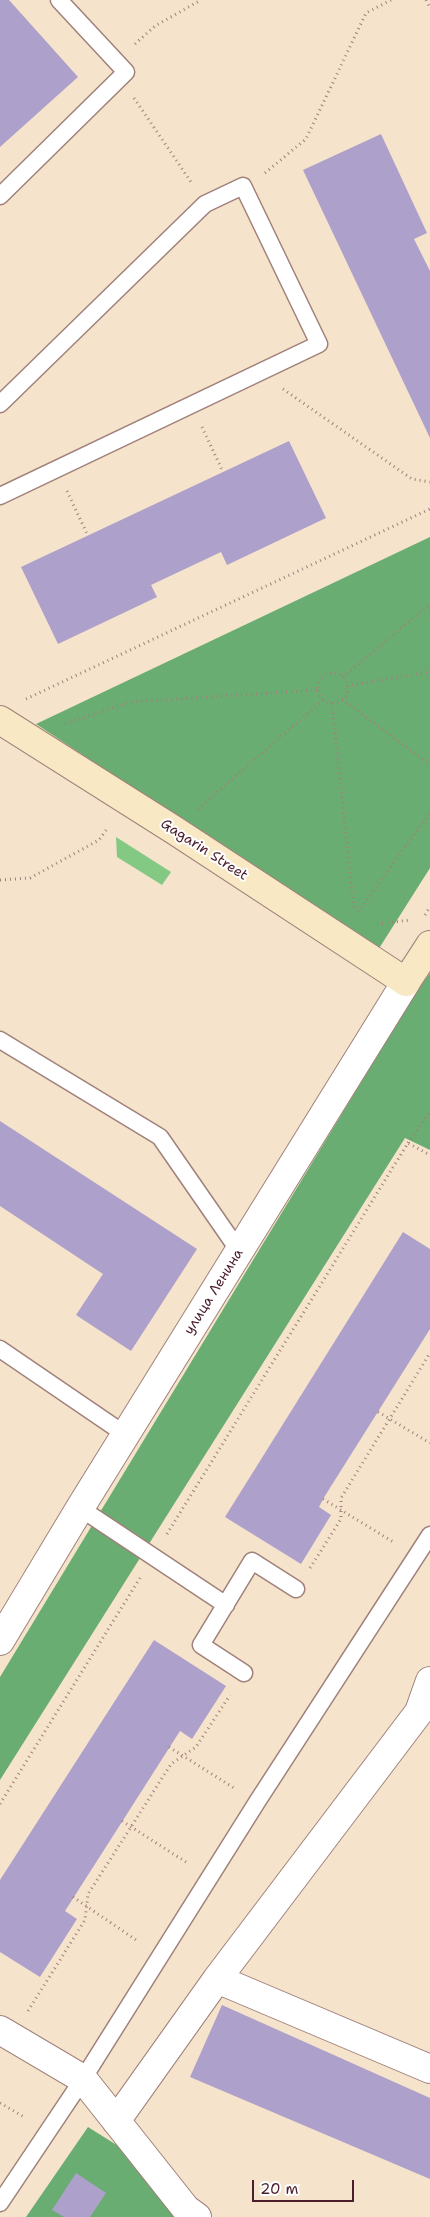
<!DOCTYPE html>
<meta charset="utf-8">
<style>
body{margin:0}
#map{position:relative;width:430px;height:2217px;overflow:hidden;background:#f5e3cb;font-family:"Shantell Sans",sans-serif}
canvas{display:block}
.scale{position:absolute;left:252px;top:2180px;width:102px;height:22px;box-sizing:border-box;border:2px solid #4a1f2b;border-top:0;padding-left:6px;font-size:15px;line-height:18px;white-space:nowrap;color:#4a1f2b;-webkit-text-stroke:4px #fff;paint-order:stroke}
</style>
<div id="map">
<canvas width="430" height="2217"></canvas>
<div class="scale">20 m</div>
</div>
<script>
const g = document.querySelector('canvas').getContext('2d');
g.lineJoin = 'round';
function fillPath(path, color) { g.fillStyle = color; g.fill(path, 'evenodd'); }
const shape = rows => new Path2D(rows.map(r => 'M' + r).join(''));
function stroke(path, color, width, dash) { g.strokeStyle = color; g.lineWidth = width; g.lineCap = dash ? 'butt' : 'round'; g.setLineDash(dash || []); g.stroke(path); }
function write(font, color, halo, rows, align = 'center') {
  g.font = font + ' "Shantell Sans",sans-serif'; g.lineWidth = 4; g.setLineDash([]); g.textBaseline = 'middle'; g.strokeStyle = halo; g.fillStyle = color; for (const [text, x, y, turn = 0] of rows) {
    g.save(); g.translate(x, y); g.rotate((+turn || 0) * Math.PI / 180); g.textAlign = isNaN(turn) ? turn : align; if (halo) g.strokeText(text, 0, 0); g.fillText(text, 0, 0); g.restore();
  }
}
fillPath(shape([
 [116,837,171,872,162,885,117,857]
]), '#83c984');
fillPath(shape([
 [430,537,430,868,378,950,36,724],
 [430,973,430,1150,405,1138,0,1780,0,1677,417,990],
 [88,2127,158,2171,178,2217,26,2217]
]), '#6aad72');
fillPath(shape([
 [0,0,9,0,78,77,0,147],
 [381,134,427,233,414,239,430,271,430,438,303,170],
 [289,441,326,518,227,565,221,552,151,585,157,597,58,644,21,567],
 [0,1121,197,1249,131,1351,76,1315,103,1274,0,1206],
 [403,1232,430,1249,430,1329,323,1499,319,1507,331,1515,301,1564,225,1517],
 [154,1640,226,1686,192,1739,180,1731,65,1911,77,1919,40,1977,0,1952,0,1880],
 [222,2005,430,2098,430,2179,190,2077],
 [76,2173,106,2193,90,2217,64,2217,52,2210]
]), '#ada0cb');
const lane = shape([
 [0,196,126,72,59,0],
 [0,404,205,204,243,186,319,344,0,496],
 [0,1040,160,1137,239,1251],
 [0,1349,126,1435],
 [80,1508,226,1605],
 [244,1673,201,1645,252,1561,296,1589],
 [0,2203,83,2079,257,1802,430,1535]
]);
const street = shape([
 [0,1641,80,1508,406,982],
 [217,1979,430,2069],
 [0,2030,83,2079,186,2209,197,2217],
 [116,2121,217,1979,419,1712,430,1681]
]);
const secondary = shape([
 [0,720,174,830,406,982,430,945]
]);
stroke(lane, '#a0817b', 19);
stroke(street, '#a0817b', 30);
stroke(secondary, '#a0817b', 30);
stroke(shape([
 [426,0,430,8],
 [135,44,155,26,201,0],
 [134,98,191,182],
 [265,173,306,139,366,13,391,0],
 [283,389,412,479,430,482],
 [202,427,223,472],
 [67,491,88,536],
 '318 688a15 15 0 1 1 30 0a15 15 0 1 1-30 0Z',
 [343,677,430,604],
 [347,686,430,672],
 [26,699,430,509],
 [342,699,430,765],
 [332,703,354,911],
 [65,724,130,702,318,690],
 [198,809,324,699],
 [0,880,30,878,99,840,107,829],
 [358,912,430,813],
 [425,915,430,907],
 [377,924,411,920],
 [408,1143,430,1112],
 [378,1412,430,1443],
 [323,1499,395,1543],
 [167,1534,408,1143,430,1155],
 [310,1568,341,1519,341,1498,430,1353],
 [169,1747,234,1788],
 [0,1804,140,1578],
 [122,1821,189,1864],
 [73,1897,139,1942],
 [28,2011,85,1920,88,1894,131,1827,171,1764,196,1747,230,1695],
 [0,2103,26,2118]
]), '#a0817b', 3, [1, 4]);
stroke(lane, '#fff', 16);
stroke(street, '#fff', 28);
stroke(secondary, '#f8e8c3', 28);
write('14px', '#4a1f2b', '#fff', [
 ["Gagarin Street",204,850,33],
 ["улица Ленина",214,1292,-58]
]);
</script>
